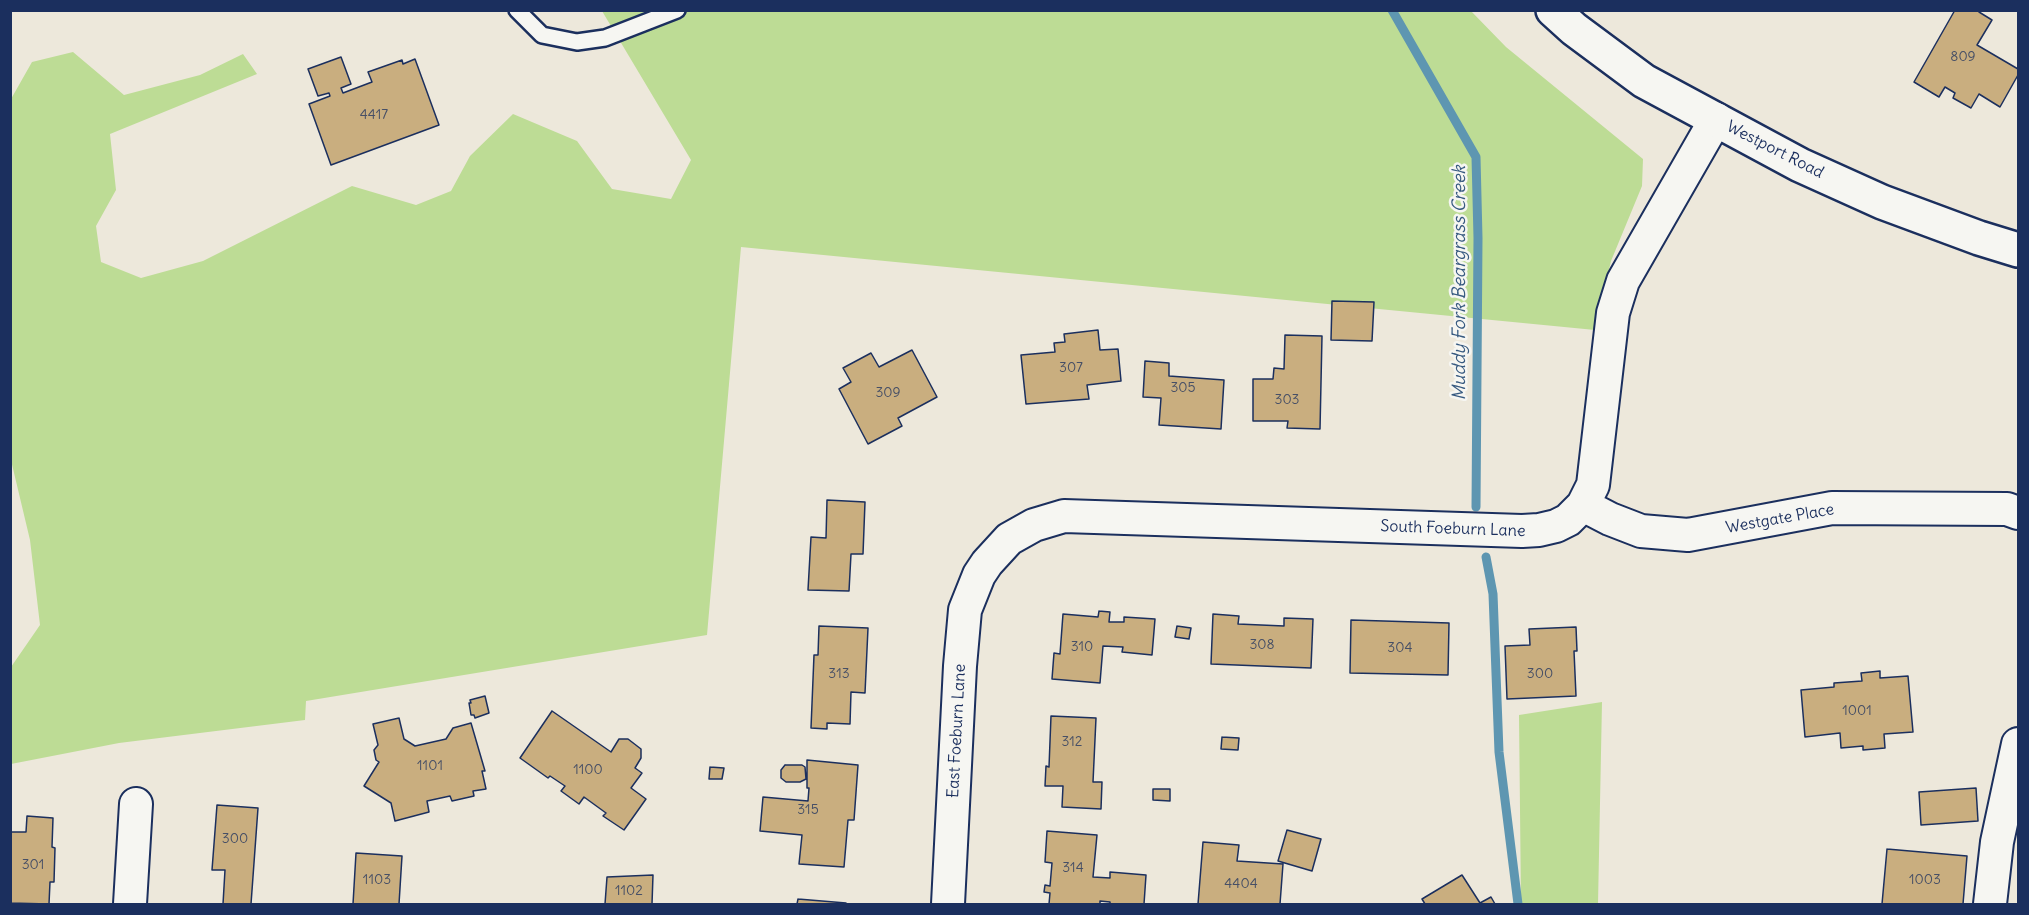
<!DOCTYPE html>
<style>
body{margin:0}
#map{position:relative;width:2029px;height:915px;overflow:hidden;background:#ede8db;font-family:Delius,sans-serif}
canvas{display:block}
.frame{position:absolute;inset:0;border:12px solid #1b2f5e;pointer-events:none}
</style>
<div id="map">
<canvas width="2029" height="915"></canvas>
<div class="frame"></div>
</div>
<script>
const g = document.querySelector('canvas').getContext('2d');
g.lineJoin = 'round';
function fillPath(path, color) { g.fillStyle = color; g.fill(path, 'evenodd'); }
const shape = rows => new Path2D(rows.map(r => 'M' + r).join(''));
function stroke(path, color, width, dash) { g.strokeStyle = color; g.lineWidth = width; g.lineCap = dash ? 'butt' : 'round'; g.setLineDash(dash || []); g.stroke(path); }
function write(font, color, halo, rows, align = 'center') {
  g.font = font + ' Delius,sans-serif'; g.lineWidth = 5; g.setLineDash([]); g.textBaseline = 'middle'; g.strokeStyle = halo; g.fillStyle = color; for (const [text, x, y, turn = 0] of rows) {
    g.save(); g.translate(x, y); g.rotate((+turn || 0) * Math.PI / 180); g.textAlign = isNaN(turn) ? turn : align; if (halo) g.strokeText(text, 0, 0); g.fillText(text, 0, 0); g.restore();
  }
}
fillPath(shape([
 [602,11,1471,11,1506,47,1643,159,1642,186,1611,261,1595,330,741,247,707,635,306,701,305,720,119,743,11,764,11,667,40,625,30,540,10,456,11,99,32,62,73,52,124,95,200,75,243,54,257,74,110,134,116,190,96,226,101,262,141,278,203,261,352,186,416,205,451,191,470,156,513,114,577,141,612,189,671,199,691,160],
 [1602,702,1598,904,1521,904,1519,715]
]), '#bddc95');
stroke(shape([
 [1392,10,1476,157,1478,238,1476,507],
 [1486,557,1493,594,1499,752,1518,904]
]), '#5e96b1', 9);
const building = shape([
 [1955,10,1980,10,1979,12,1992,20,1977,45,2018,69,2018,75,2000,107,1979,94,1971,108,1953,98,1955,93,1945,87,1939,97,1914,82,1955,10],
 [341,57,351,84,341,88,343,93,372,82,368,72,402,60,403,64,415,59,439,125,331,165,309,104,330,96,329,93,318,96,308,69,341,57],
 [1332,301,1374,302,1372,341,1331,340,1332,301],
 [1098,330,1100,350,1118,349,1121,381,1087,385,1089,399,1026,404,1021,355,1055,352,1054,343,1065,342,1064,334,1098,330],
 [1285,335,1322,336,1320,429,1287,428,1288,421,1253,421,1253,379,1273,379,1274,368,1284,369,1285,335],
 [912,350,937,397,898,418,902,426,868,444,839,389,851,382,843,368,871,353,879,367,912,350],
 [1145,361,1169,363,1169,376,1224,380,1221,429,1159,425,1161,398,1143,397,1145,361],
 [827,500,865,502,863,554,851,554,849,591,808,590,811,537,826,538,827,500],
 [1099,611,1110,612,1109,622,1124,622,1124,617,1155,619,1152,655,1122,652,1123,647,1103,646,1100,683,1052,679,1054,653,1060,654,1063,614,1098,617,1099,611],
 [1213,614,1239,616,1238,624,1284,626,1284,618,1313,619,1311,668,1211,664,1213,614],
 [1351,620,1449,623,1448,675,1350,673,1351,620],
 [819,626,868,628,865,693,851,692,850,724,827,723,827,729,811,728,814,655,818,655,819,626],
 [1177,626,1191,628,1189,639,1175,637,1177,626],
 [1576,627,1577,651,1574,651,1576,696,1507,699,1505,646,1530,645,1529,629,1576,627],
 [1880,671,1880,678,1908,676,1913,732,1884,734,1885,748,1863,750,1863,746,1841,748,1840,733,1805,737,1801,690,1834,687,1834,683,1862,681,1861,673,1880,671],
 [485,696,489,713,475,718,474,715,471,715,469,703,471,703,470,700,485,696],
 [552,711,611,752,619,739,628,739,641,749,641,758,635,768,642,773,631,788,646,799,624,830,603,816,606,813,584,797,579,804,561,791,565,786,550,776,548,778,520,758,552,711],
 [1051,716,1096,718,1093,782,1102,782,1101,809,1062,807,1063,786,1045,786,1046,766,1049,767,1051,716],
 [399,718,404,739,415,746,446,739,453,728,471,723,485,771,482,771,486,789,473,791,474,796,452,801,450,796,427,801,429,812,395,821,391,803,364,786,379,762,376,760,374,750,378,745,373,724,399,718],
 [1222,737,1239,738,1238,750,1221,749,1222,737],
 [807,760,858,765,854,820,848,820,844,867,799,864,802,835,760,831,763,797,808,801,809,788,807,788,807,760],
 [785,765,802,765,805,767,806,779,800,782,786,782,781,778,781,770,785,765],
 [710,767,724,768,722,779,709,779,710,767],
 [1976,788,1978,821,1921,825,1919,792,1976,788],
 [1153,789,1170,789,1170,801,1153,800,1153,789],
 [217,805,258,808,251,904,223,904,225,870,212,870,217,805],
 [27,816,53,818,52,847,55,848,54,882,50,882,49,904,10,903,10,832,26,832,27,816],
 [1287,830,1321,839,1312,871,1278,861,1287,830],
 [1047,831,1097,835,1093,877,1110,878,1110,872,1146,875,1144,904,1110,904,1110,902,1100,901,1100,904,1049,904,1050,893,1044,892,1045,885,1050,886,1052,863,1045,862,1047,831],
 [1203,842,1239,845,1237,861,1283,864,1280,904,1198,904,1203,842],
 [1887,849,1967,856,1963,904,1882,904,1887,849],
 [356,853,402,856,399,904,353,904,356,853],
 [653,875,652,904,605,904,607,877,653,875],
 [1462,875,1480,903,1491,897,1495,904,1425,904,1422,899,1462,875],
 [798,899,846,903,846,904,797,904,798,899]
]);
fillPath(building, '#c9ae7f');
stroke(building, '#1b2f5e', 1.5);
const service = shape([
 [517,10,542,35,577,42,605,38,677,10]
]);
const minor = shape([
 [1583,505,1610,519,1641,531,1688,535,1832,508,2007,509,2018,513],
 [130,904,136,804],
 [948,904,960,666,965,610,979,575,987,563,1009,539,1034,525,1064,516,1522,531,1539,530,1556,526,1568,520,1583,505,1593,485,1613,313,1623,281,1716,119],
 [1990,904,1997,842,2018,744]
]);
const secondary = shape([
 [1553,10,1574,29,1644,81,1800,165,1882,202,1979,238,2018,250]
]);
stroke(service, '#1b2f5e', 20);
stroke(minor, '#1b2f5e', 36);
stroke(secondary, '#1b2f5e', 38);
stroke(service, '#f6f6f2', 15);
stroke(minor, '#f6f6f2', 32);
stroke(secondary, '#f6f6f2', 33);
write('14px', '#464f66', null, [
 ["809",1963,57],
 ["4417",374,115],
 ["307",1071,368],
 ["305",1183,388],
 ["309",888,393],
 ["303",1287,400],
 ["308",1262,645],
 ["310",1082,647],
 ["304",1400,648],
 ["313",839,674],
 ["300",1540,674],
 ["1001",1857,711],
 ["312",1072,742],
 ["1101",430,766],
 ["1100",588,770],
 ["315",808,810],
 ["300",235,839],
 ["301",33,865],
 ["314",1073,868],
 ["1103",377,880],
 ["1003",1925,880],
 ["4404",1241,884],
 ["1102",629,891]
]);
write('16px', '#1b2f5e', '#f6f6f2', [
 ["Westport Road",1775,150,27],
 ["Westgate Place",1780,519,-10],
 ["South Foeburn Lane",1453,529,2],
 ["East Foeburn Lane",957,731,-87]
]);
write('italic 18px', '#375a80', '#f6f6f2', [
 ["Muddy Fork Beargrass Creek",1460,283,-90]
]);
</script>
